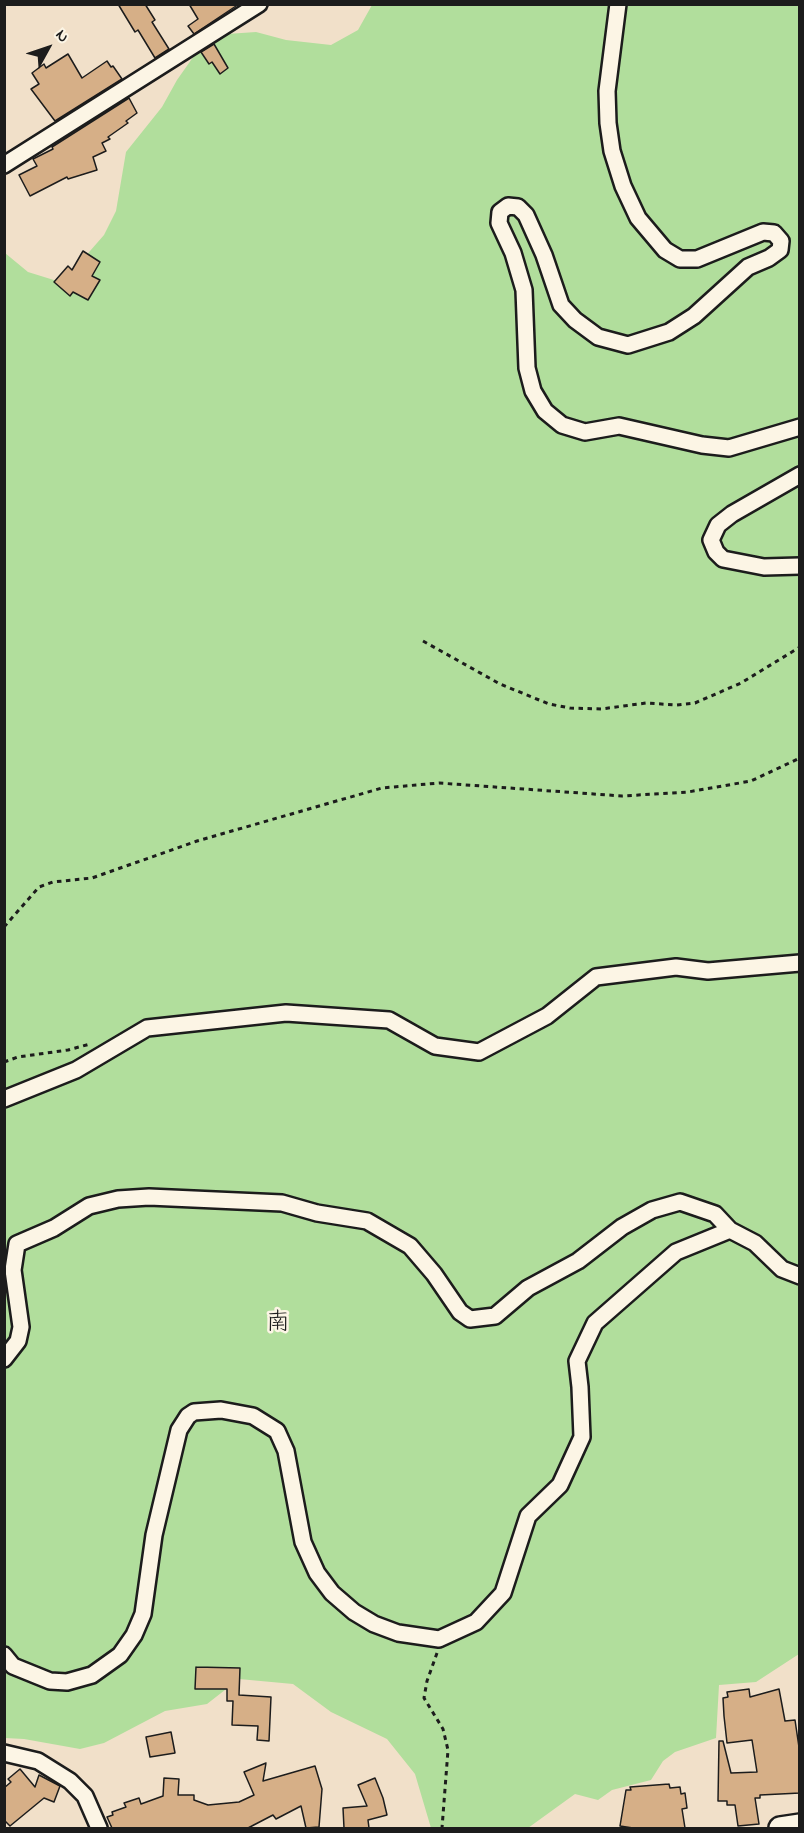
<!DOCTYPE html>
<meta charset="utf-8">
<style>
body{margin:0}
#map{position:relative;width:804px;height:1833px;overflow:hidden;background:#f1e0c9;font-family:"Indie Flower",sans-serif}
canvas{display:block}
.frame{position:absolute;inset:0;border:6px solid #1c1c1c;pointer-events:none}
.north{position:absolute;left:18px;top:18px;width:60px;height:60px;-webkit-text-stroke:4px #fcf5e5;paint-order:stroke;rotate:50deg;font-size:16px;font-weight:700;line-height:24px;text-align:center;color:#1c1c1c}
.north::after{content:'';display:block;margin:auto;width:21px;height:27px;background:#1c1c1c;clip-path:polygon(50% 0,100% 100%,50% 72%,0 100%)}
</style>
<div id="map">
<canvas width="804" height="1833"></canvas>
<div class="frame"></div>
<div class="north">N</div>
</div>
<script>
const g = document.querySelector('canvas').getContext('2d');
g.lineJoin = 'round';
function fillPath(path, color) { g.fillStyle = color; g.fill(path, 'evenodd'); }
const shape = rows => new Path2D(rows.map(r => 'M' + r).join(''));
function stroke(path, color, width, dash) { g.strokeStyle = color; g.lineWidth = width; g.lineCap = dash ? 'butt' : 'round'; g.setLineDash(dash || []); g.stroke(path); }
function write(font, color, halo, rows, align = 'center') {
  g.font = font + ' "Indie Flower","Klee One",sans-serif'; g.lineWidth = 5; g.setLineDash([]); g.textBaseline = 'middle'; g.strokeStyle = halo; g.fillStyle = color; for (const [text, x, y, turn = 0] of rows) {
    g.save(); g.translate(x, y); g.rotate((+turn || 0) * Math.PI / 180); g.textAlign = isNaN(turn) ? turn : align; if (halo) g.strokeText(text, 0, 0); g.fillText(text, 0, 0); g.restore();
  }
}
fillPath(shape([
 [372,5,799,5,799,1654,756,1682,719,1685,716,1738,675,1752,663,1761,651,1780,612,1790,598,1800,575,1794,528,1828,431,1828,415,1774,387,1739,331,1712,293,1684,239,1679,207,1704,165,1711,104,1743,80,1749,24,1739,5,1738,5,253,28,272,57,281,76,267,104,235,116,211,126,152,162,107,177,80,196,53,227,34,256,32,286,40,331,45,358,30]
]), '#b1de9c');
const building = shape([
 [118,4,145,4,155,20,152,22,169,49,155,58,138,30,135,32,118,4],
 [189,4,239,4,194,34,188,26,198,19,189,4],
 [214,44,228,68,220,74,212,62,209,64,201,52,214,44],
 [68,54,82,78,107,61,111,67,113,66,122,79,55,121,31,89,39,84,32,73,44,64,46,68,68,54],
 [129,98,137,113,126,121,128,123,108,137,110,139,102,143,106,151,93,157,97,170,68,179,67,177,30,196,19,175,37,166,33,159,53,149,52,147,129,98],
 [83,251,100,262,92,276,100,280,88,300,73,292,70,296,54,282,68,266,72,270,83,251],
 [196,1667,240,1668,239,1695,271,1697,269,1741,257,1740,258,1726,232,1725,233,1701,227,1701,227,1689,195,1689,196,1667],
 [749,1689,750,1697,779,1689,785,1721,795,1720,800,1754,800,1793,760,1795,760,1798,755,1798,759,1824,738,1826,735,1805,727,1805,727,1801,718,1801,719,1741,723,1741,731,1773,757,1772,752,1740,727,1743,724,1716,723,1698,728,1697,727,1692,749,1689],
 [171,1732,175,1753,150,1757,146,1737,171,1732],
 [266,1763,263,1781,315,1766,322,1789,319,1827,306,1828,301,1806,276,1819,273,1815,248,1828,112,1828,107,1817,113,1815,112,1812,126,1807,124,1803,139,1798,141,1804,163,1796,164,1778,179,1779,178,1795,194,1795,194,1800,208,1805,239,1802,254,1795,244,1772,266,1763],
 [20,1769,35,1787,39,1775,60,1786,54,1802,44,1798,10,1826,4,1820,4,1788,11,1782,8,1779,20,1769],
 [375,1778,383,1798,387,1815,368,1820,369,1828,344,1828,343,1808,367,1806,358,1785,375,1778],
 [669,1784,670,1788,680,1787,681,1794,685,1793,687,1808,682,1809,685,1828,633,1828,620,1826,626,1790,631,1790,630,1787,669,1784]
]);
fillPath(building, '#d6af87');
stroke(building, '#1c1c1c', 1.5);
const street = shape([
 [618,4,607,91,608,123,612,151,623,186,638,218,665,250,680,259,697,259,763,232,774,233,781,241,780,250,769,258,748,267,694,316,669,332,628,345,598,337,575,320,561,305,544,255,526,215,518,207,508,206,500,212,499,223,513,253,524,290,527,368,533,391,545,411,562,425,585,432,619,426,702,445,729,448,800,427],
 [4,165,259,4],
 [800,475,732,514,718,525,711,540,716,552,723,559,764,567,800,566],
 [4,1099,76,1070,147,1028,286,1013,389,1020,435,1046,479,1052,547,1016,596,977,676,967,708,971,800,963],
 [4,1359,18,1341,21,1327,13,1270,17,1244,54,1228,89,1206,118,1199,149,1197,282,1203,317,1213,367,1221,410,1246,434,1274,460,1312,470,1319,495,1316,528,1288,578,1261,622,1227,652,1210,680,1202,715,1214,730,1230,755,1243,782,1269,800,1276],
 [4,1655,13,1666,50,1681,67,1682,92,1675,120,1655,134,1635,143,1614,154,1535,179,1430,188,1416,194,1412,221,1410,253,1416,277,1431,286,1451,303,1542,317,1573,332,1593,354,1612,374,1624,398,1633,439,1639,476,1622,503,1593,528,1516,560,1485,582,1437,580,1387,577,1361,595,1323,676,1252,730,1230],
 [4,1753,38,1761,70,1781,85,1796,99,1828]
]);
const secondary = shape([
 [780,1828,800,1825]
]);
stroke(street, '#1c1c1c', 20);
stroke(secondary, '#1c1c1c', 26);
stroke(shape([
 [423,641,500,684,549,704,570,708,601,709,646,703,677,705,695,703,741,683,800,647],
 [4,927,39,887,53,882,92,878,197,841,382,788,439,783,622,796,688,792,751,781,800,758],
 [4,1062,18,1057,68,1050,90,1044],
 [437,1653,427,1681,424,1698,443,1729,448,1750,442,1828]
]), '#1c1c1c', 3, [4.5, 4.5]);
stroke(street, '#fcf5e5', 15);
stroke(secondary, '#fcf5e5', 21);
write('24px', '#1c1c1c', '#fcf5e5', [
 ["南",278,1325]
]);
</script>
